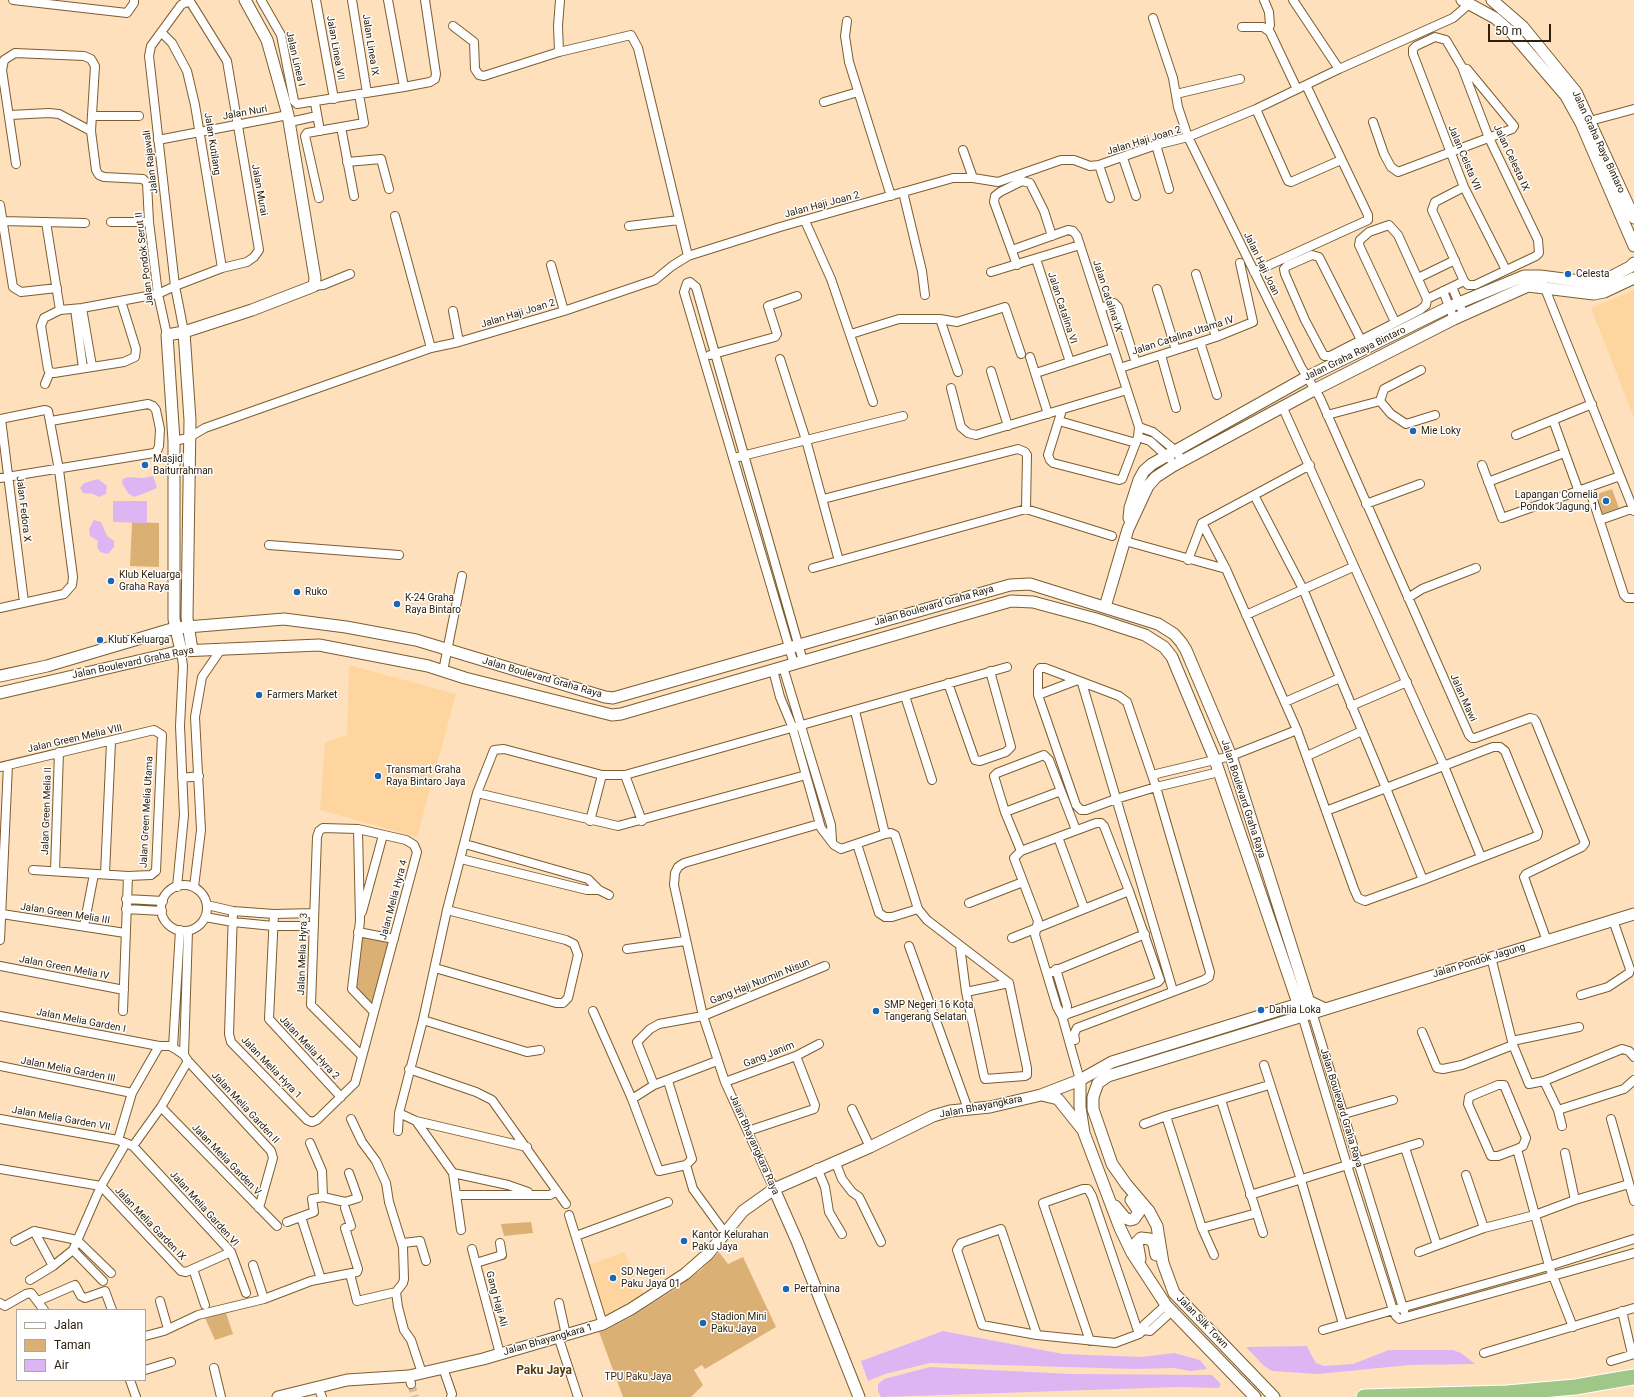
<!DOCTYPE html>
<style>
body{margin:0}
#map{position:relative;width:1634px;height:1397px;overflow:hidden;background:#fee1bc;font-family:Roboto,sans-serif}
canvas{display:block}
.legend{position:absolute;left:16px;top:1309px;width:130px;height:72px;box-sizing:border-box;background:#fff;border:1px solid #aba69e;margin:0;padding:5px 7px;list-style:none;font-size:12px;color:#2d200d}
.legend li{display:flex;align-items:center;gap:8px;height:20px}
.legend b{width:20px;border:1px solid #aba69e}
.scale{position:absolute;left:1488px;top:24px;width:63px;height:18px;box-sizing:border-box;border:2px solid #2d200d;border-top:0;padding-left:5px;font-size:12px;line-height:14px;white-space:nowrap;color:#2d200d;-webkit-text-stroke:3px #fff;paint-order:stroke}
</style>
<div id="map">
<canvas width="1634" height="1397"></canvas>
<ul class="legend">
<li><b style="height:5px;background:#fff"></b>Jalan</li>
<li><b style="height:11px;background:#dbb075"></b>Taman</li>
<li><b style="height:11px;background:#deb5f3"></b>Air</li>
</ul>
<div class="scale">50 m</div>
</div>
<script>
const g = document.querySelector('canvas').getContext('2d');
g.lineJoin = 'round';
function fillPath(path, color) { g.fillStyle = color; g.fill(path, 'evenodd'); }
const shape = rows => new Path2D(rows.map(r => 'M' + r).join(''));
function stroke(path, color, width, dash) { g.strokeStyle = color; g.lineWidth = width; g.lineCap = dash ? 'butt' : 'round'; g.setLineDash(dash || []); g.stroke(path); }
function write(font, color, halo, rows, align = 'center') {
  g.font = font + ' Roboto,sans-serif'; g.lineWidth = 3; g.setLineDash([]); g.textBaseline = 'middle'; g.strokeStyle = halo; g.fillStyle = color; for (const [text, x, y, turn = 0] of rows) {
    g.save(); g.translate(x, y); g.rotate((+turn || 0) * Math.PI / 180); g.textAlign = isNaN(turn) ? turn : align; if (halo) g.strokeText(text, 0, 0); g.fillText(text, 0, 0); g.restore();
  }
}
fillPath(shape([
 [1634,290,1634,418,1591,308],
 [349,665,456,694,417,837,320,810,325,742,347,735],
 [624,1252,645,1296,607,1318,586,1266]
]), '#fed59f');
fillPath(shape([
 [1612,489,1619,508,1601,514,1594,495],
 [132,522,159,523,159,567,130,566],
 [360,935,390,940,374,1001,371,1003,355,987],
 [531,1222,533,1233,504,1236,501,1224],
 [719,1252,728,1264,743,1257,776,1327,705,1369,702,1365,694,1370,703,1385,691,1397,623,1397,599,1332,606,1330,629,1318,672,1291,701,1270],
 [226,1313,233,1334,215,1340,205,1318]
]), '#dbb075');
fillPath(shape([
 [153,476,157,488,140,495,134,497,128,493,122,483,123,479,129,477,143,478],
 [98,479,107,486,106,494,99,497,93,494,83,493,80,488,84,483],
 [113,501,147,501,147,523,113,522],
 [94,520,101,522,107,536,114,541,114,547,108,554,100,552,97,547,98,541,90,536,89,529],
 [943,1331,1063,1354,1141,1357,1174,1353,1200,1360,1207,1369,1190,1371,1174,1368,1135,1369,930,1363,885,1374,868,1381,861,1361],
 [1307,1346,1313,1358,1316,1363,1324,1366,1353,1364,1389,1350,1453,1350,1461,1353,1475,1364,1410,1365,1318,1374,1272,1371,1264,1366,1246,1347],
 [930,1367,1070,1374,1212,1375,1221,1384,1219,1388,1179,1387,881,1397,878,1391,878,1384,884,1379]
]), '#deb5f3');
stroke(shape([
 [411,1384,415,1397]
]), '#d4ba99', 8, [8, 4]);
const street = shape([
 [13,0,127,13,134,3,134,0],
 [261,0,281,35,294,101,297,104,404,87,430,82,435,79,436,74,425,0],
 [316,0,334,99],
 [352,0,367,93],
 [388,0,404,87],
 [1264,0,1269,12,1270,25,1268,30],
 [1293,0,1339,69],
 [1153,18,1173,78,1178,107,1188,137,1301,367,1320,398,1469,735,1472,738,1475,738,1530,718,1534,719,1536,722,1585,843,1582,847,1526,874,1524,877,1547,941],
 [847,21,845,36,849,62,891,196],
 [453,26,474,42,475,69,479,75,484,76,559,52,631,35,638,48,688,256],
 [1242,27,1263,27,1270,32,1297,89],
 [161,32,172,43,187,71,195,105,222,268],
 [559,52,558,26,560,0],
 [1176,94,1240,79],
 [824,102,858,92],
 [315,103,320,131],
 [1256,109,1288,181,1291,182,1341,160],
 [10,115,49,113,59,114,91,131],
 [92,116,139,116],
 [290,122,317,116],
 [1373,122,1384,154,1391,167,1398,172,1512,129,1514,126,1467,69,1463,68],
 [1586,122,1634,109],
 [341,127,354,196],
 [158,140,288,115],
 [1156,145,1169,189],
 [963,150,973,178],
 [1123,158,1136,196],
 [347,162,381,159,389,189],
 [16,164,2,70,4,60,15,53,84,56,91,59,95,66,91,131,96,170,99,175,104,177,143,179,147,183,149,222,158,294,167,335],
 [1099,165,1110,198],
 [1464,187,1435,202,1432,210,1464,281,1468,285,1475,285,1536,256,1539,253,1538,240,1489,138,1462,67,1446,40,1435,37,1416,46,1413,49,1413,54,1464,187,1506,270],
 [903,192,922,271,925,295],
 [319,198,305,136,307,133,364,123,359,94],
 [0,205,13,287,21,292,57,288],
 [395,216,431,348],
 [2,221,85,223],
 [805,221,831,279,873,402],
 [46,222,60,310],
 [111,222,149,222],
 [629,226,679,220],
 [1012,250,1068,230,1073,231,1077,236,1139,427,1138,437,1122,479,1119,480,1053,463,1050,460,1048,455,1062,410],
 [1036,259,1070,362],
 [551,265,564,311],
 [1017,265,994,202,995,196,1000,192,1022,181,1030,183,1044,211,1052,236],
 [991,272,1080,245],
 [1254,272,1368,220,1368,215,1306,85],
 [1196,274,1216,337],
 [1540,276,1634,511],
 [1418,278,1455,260],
 [314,286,323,285,350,274],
 [1452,287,1464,315],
 [1157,289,1176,350],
 [1443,291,1454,319],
 [1427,299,1464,281],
 [82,308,92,366],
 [1101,308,1114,303,1118,307,1136,363],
 [75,309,83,368],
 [453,311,459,342],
 [940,319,958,372],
 [851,334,899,319,940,319,957,322,1005,307,1021,354],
 [1361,340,1319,257,1312,255,1287,266,1284,269,1285,274,1305,320,1324,356,1330,356,1420,310,1426,305,1427,299,1398,235,1389,225,1369,232,1360,240,1359,245,1395,322],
 [1200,342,1217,395],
 [710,355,775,337,777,334,768,306,797,296],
 [1161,355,1176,408],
 [1030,357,1048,414],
 [780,359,806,440,839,561],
 [1120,368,1216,337,1253,322,1240,263],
 [991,371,1008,426],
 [50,372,54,373,124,362,135,357,136,349,121,301],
 [1036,373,1113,348],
 [45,384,50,372,48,369,41,326,44,318,60,310,82,308,158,294,175,286,222,268,247,262,254,257,259,250,227,61,191,3,186,2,181,5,151,46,149,56,175,286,184,332],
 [951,388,961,427,968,433,976,435,1127,390],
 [1380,401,1391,414,1406,424,1435,415],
 [1282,406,1444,766,1481,857],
 [1327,415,1380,401,1384,389,1421,370],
 [0,419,45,410,48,411,59,470,73,577,72,585,64,594,0,608],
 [1,419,24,602],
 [1553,420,1579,492],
 [1059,421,1136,443],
 [1139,427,1153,432,1176,451,1182,461],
 [1516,435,1592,404],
 [1138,437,1150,441,1170,459],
 [174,441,188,438,205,428,431,348,459,342,564,311,655,280,672,266,688,256,780,227,953,178,973,178,998,182,1061,160,1074,160,1090,166,1099,165,1156,145,1188,137,1256,109,1339,69,1453,18,1469,4],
 [738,457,903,416],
 [1482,465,1502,518,1620,476],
 [0,478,154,453,157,451,159,446,160,429,156,410,153,406,148,404,51,421],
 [1488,482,1564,453],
 [1589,488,1624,595,1627,598,1634,598],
 [1254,495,1303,589,1386,788,1423,880],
 [823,499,1018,449,1025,452,1027,455,1026,509],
 [1366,504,1420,484],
 [1600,520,1634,508],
 [1202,523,1226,569,1297,730,1354,889,1358,898,1365,901,1423,880,1537,836,1538,832,1505,751,1500,747,1493,747,1326,811],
 [1125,541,1226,569],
 [269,545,399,555],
 [1188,560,1202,523,1310,465],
 [813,568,1026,509,1112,536],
 [1408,598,1422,589,1476,568],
 [1246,615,1353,567],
 [794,664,684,292,687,283,690,282,696,287,803,661],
 [783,667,831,825,832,840],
 [773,670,780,697,792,726,821,828,834,845,841,849,885,834,891,833,895,835,918,909,927,920,1009,983,1027,1068,1027,1075,1025,1076,985,1079,984,1076,966,992,960,946],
 [443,671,462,576],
 [948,683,975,760,980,761,1006,752,1011,747,990,671],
 [1082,683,1173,991],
 [1038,695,1075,681],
 [905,696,932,780],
 [1285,702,1340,678],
 [1351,706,1407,682],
 [855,711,885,834],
 [1307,756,1362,731],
 [0,767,154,730,162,735,156,871,151,875,128,876,33,870],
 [625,775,642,821],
 [1152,775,1231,756,1297,730],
 [182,778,199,776],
 [477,793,618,826,806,775],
 [1005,812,1061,791],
 [590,821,602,775],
 [358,829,360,921,352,989,374,1012],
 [1058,837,1084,908],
 [465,844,588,879,599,890,609,895],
 [857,844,879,913,885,917,892,917,918,909],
 [1021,851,1005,812,994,776,997,773,1044,755,1049,760,1076,830],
 [461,859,587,890,599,890],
 [55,871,59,752],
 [105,874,111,742],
 '161 908a23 23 0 1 1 46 0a23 23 0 1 1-46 0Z',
 [177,887,184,815,180,726,183,666,181,651],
 [194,887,201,830,195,717,202,677,222,648],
 [126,899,163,901],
 [969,903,1023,882],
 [207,905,233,911,274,914,314,913],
 [126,909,162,911],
 [233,911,229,1034,231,1042,307,1120,312,1122,317,1120,355,1083,417,852,414,845,406,840,358,829,323,828,319,831,317,837,311,1005,362,1056],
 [362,912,383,835],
 [2,914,125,933],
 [274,914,269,1019,341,1097],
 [205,917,233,922,273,926,314,926],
 [84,926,94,874],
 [358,932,394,939],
 [1012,938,1129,891],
 [0,940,8,765],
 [909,946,968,1109],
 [627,949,685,941],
 [1491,957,1513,1045,1529,1084,1544,1081,1622,1049,1629,1051,1634,1057],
 [0,966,124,990],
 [435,968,556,1003,563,1003,568,998,578,955,574,944,566,940,447,910],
 [1056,969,1067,1006,1066,1015],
 [1047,974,1145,934],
 [966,992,1009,983],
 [1581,995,1608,987,1629,973,1630,969,1613,920],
 [123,1011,128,876],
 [593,1011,632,1099,659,1171,686,1165,692,1159,668,1081],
 [1312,1012,1404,1311],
 [1302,1015,1347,1165,1393,1310,1396,1316,1399,1319,1634,1253],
 [0,1016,159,1046,170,1046,177,1050,184,1055,188,1061,271,1151,273,1158,259,1208],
 [1062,1016,1158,982,1160,980,1129,891,1104,826,1101,823,1096,823,1021,851,1014,858,1038,921,1035,935,1057,1007,1062,1016,1080,1080],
 [423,1020,527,1052,540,1050],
 [1422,1032,1437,1068,1443,1069,1462,1065,1513,1045],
 [1075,1040,1074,1034,1077,1028,1204,980,1209,977,1210,972,1156,787,1127,702,1119,696,1045,668,1040,668,1038,671,1038,695,1076,805,1081,810,1086,810,1116,799,1156,787,1219,772],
 [1512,1041,1579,1027],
 [173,1047,180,930],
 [184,1055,188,931],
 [1264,1065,1301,1180,1343,1324],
 [0,1066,132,1093],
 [409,1069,476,1092,492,1100,566,1204],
 [1544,1081,1558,1110,1624,1089,1634,1080],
 [725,1082,796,1056,819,1044],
 [654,1085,637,1042,650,1029,659,1024,703,1016,825,966],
 [632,1099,654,1085,717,1061],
 [1221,1100,1263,1233],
 [161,1107,277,1226],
 [852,1109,870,1147],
 [1558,1110,1562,1126],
 [399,1113,416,1121,527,1147],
 [1344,1114,1393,1100],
 [1166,1116,1202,1228,1214,1255],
 [0,1119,118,1140,133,1146,231,1252,246,1293],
 [351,1119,362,1142,376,1161,386,1183,389,1202,403,1247,404,1279,403,1283,396,1292,398,1307,404,1330,411,1340,422,1373],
 [1611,1119,1634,1201],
 [416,1121,453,1173,461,1230],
 [1144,1124,1166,1116,1269,1085],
 [398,1131,399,1113,423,1020,447,910,477,793,494,750,504,749,602,775,625,775,1007,667],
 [748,1131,814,1109,815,1105,796,1056],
 [118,1140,132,1093,159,1046],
 [310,1143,322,1171,323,1197],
 [133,1146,161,1107,188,1061],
 [1405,1148,1437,1245],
 [1517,1149,1523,1146,1526,1138,1504,1085,1498,1085,1469,1097,1468,1104,1491,1156,1498,1156,1517,1149,1549,1266,1573,1327],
 [1565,1153,1575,1200],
 [835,1161,842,1179,852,1192,859,1197,881,1242],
 [686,1165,693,1189,725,1233],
 [817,1168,825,1187,829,1212,842,1234],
 [0,1169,101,1186,181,1271,186,1272,231,1252],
 [453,1173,508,1185,528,1192],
 [1466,1175,1484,1228],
 [774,1189,725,1082,703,1016,674,885,675,873,678,867,684,863,819,824],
 [457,1195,550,1195,557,1191],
 [1250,1195,1419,1143],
 [569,1215,603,1324],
 [301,1217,321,1279],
 [287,1222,314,1212,312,1199,323,1197,345,1202,358,1198,349,1173],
 [1202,1228,1257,1213],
 [34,1231,53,1266,73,1250,101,1186,126,1143],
 [576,1236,668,1202],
 [15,1241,34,1231,77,1240,111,1273],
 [403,1243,420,1241,426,1261],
 [472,1249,500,1354],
 [73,1250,103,1281],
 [1419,1252,1484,1228,1535,1215,1575,1200,1629,1184],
 [476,1263,502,1255,500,1243],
 [253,1265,264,1299],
 [193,1269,205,1305],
 [350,1274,357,1301,396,1292],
 [30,1280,53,1266],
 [38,1301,75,1285,81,1296,85,1298,105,1291,112,1310],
 [160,1301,168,1329],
 [0,1303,5,1306,26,1294,31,1293,44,1310],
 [559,1303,566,1335],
 [1622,1311,1632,1354],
 [1144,1330,1150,1331,1172,1311],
 [1323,1330,1549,1266,1634,1239],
 [1037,1335,1001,1229,961,1243,957,1250,982,1325,1037,1335,1115,1343,1139,1334,1144,1330,1144,1325,1166,1305],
 [145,1336,164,1331,198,1315,264,1299,311,1281,357,1272,358,1269,345,1228,351,1226,345,1208],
 [558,1336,578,1397],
 [1090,1341,1043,1203,1083,1189,1088,1189,1092,1196,1139,1334],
 [1484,1353,1634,1308],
 [1611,1361,1634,1354],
 [214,1368,221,1397],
 [443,1368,452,1394,451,1397],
 [145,1370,171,1362],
 [409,1376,411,1384],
 [130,1380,136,1397],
 [318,1387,322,1397]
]);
const secondary = shape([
 [1462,0,1495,18,1512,33,1566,96,1581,123,1634,246],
 [1492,0,1523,27,1576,92,1634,218],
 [184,332,190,420,187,618,192,650],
 [1129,518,1130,508,1139,480,1144,471,1152,464,1307,377,1449,307,1524,276,1540,276,1595,283,1603,281,1630,267,1634,263],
 [1105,607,1128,529,1148,486,1156,477,1173,466,1314,390,1454,319,1528,286,1594,294,1604,292,1634,278],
 [181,651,174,619,174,441,167,335,184,332,252,310,314,286,315,278,288,115,267,40,245,0],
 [0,676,47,666,175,628,284,619,346,627,416,640,605,697,613,698,1010,585,1030,584,1158,624,1174,634,1181,642,1186,650,1231,756,1312,1012],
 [0,693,181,651,319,645,428,666,465,678,612,715,621,714,1011,601,1033,602,1096,619,1145,635,1164,647,1172,657,1215,760,1302,1015],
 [1080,1080,1080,1107,1084,1133,1120,1228,1132,1253,1166,1305,1255,1397],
 [1042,1095,1058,1099,1082,1129],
 [774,1189,797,1241,859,1397],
 [1115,1206,1125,1218,1130,1220,1134,1219,1139,1212,1131,1200],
 [1140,1259,1137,1242,1141,1238,1150,1239,1154,1244,1156,1255],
 [278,1397,347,1380,409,1376,483,1359,603,1324,631,1309,685,1274,708,1254,743,1211,774,1189,870,1147,933,1116,950,1111,990,1107,1041,1095,1080,1080,1112,1062,1308,1001,1323,1008],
 [1274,1397,1174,1293,1163,1263,1157,1226,1149,1211,1126,1184,1112,1164,1093,1109,1093,1097,1098,1083,1108,1076,1634,914]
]);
const highway = shape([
 [1364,1397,1507,1393,1575,1387,1634,1377]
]);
stroke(street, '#7c5d30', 10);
stroke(secondary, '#7c5d30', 13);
stroke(highway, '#fff', 17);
stroke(street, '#fff', 8);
stroke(secondary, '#fff', 11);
stroke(highway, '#9fc888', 15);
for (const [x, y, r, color] of [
 [1568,274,4,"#1d65b5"],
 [1413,431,4,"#1d65b5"],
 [145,465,4,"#1d65b5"],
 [1606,501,4,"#1d65b5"],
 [111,581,4,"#1d65b5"],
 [297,592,4,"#1d65b5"],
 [397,604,4,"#1d65b5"],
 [100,640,4,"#1d65b5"],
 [259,695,4,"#1d65b5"],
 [378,776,4,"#1d65b5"],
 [1261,1010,4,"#1d65b5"],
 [876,1011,4,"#1d65b5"],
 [684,1241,4,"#1d65b5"],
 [613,1278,4,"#1d65b5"],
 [786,1289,4,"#1d65b5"],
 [703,1323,4,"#1d65b5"]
]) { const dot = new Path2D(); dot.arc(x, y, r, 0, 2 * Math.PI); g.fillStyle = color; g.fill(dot); stroke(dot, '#fff', 1.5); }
write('10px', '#2d200d', '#fff', [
 ["Jalan Linea IX",370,45,81],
 ["Jalan Linea VII",335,48,80],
 ["Jalan Linea I",295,59,77],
 ["Jalan Nuri",245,113,-10],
 ["Jalan Haji Joan 2",1144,141,-17],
 ["Jalan Graha Raya Bintaro",1598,142,65],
 ["Jalan Kutilang",212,144,81],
 ["Jalan Celsta VII",1464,158,67],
 ["Jalan Celesta IX",1511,158,65],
 ["Jalan Rajawali",151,162,-97],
 ["Jalan Murai",259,190,80],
 ["Jalan Haji Joan 2",822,205,-15],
 ["Jalan Pondok Serut II",145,259,-97],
 ["Jalan Haji Joan",1261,264,64],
 ["Jalan Catalina IX",1107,296,72],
 ["Jalan Catalina VI",1062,308,72],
 ["Jalan Haji Joan 2",518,314,-17],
 ["Jalan Catalina Utama IV",1183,336,-18],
 ["Jalan Graha Raya Bintaro",1355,354,-26],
 ["Jalan Fedora X",23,509,83],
 ["Jalan Boulevard Graha Raya",934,606,-16],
 ["Jalan Boulevard Graha Raya",133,663,-12],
 ["Jalan Boulevard Graha Raya",542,678,16],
 ["Jalan Mawi",1463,698,66],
 ["Jalan Green Melia VIII",75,739,-13],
 ["Jalan Boulevard Graha Raya",1243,799,72],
 ["Jalan Green Melia II",47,811,-88],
 ["Jalan Green Melia Utama",147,812,-87],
 ["Jalan Melia Hyra 4",394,900,-75],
 ["Jalan Green Melia III",65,914,9],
 ["Jalan Melia Hyra 3",303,954,-88],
 ["Jalan Pondok Jagung",1479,961,-17],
 ["Jalan Green Melia IV",64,968,11],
 ["Gang Haji Nurmin Nisun",760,982,-22],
 ["Jalan Melia Garden I",81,1021,11],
 ["Jalan Melia Hyra 2",309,1048,47],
 ["Gang Janim",769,1055,-22],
 ["Jalan Melia Hyra 1",271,1068,46],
 ["Jalan Melia Garden III",68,1070,11],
 ["Jalan Bhayangkara",981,1107,-11],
 ["Jalan Melia Garden II",245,1108,47],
 ["Jalan Boulevard Graha Raya",1341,1108,73],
 ["Jalan Melia Garden VII",61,1119,10],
 ["Jalan Bhayangkara Raya",754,1145,66],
 ["Jalan Melia Garden V",226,1160,46],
 ["Jalan Melia Garden VI",204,1209,48],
 ["Jalan Melia Garden IX",150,1224,46],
 ["Gang Haji Ali",496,1299,75],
 ["Jalan Silk Town",1202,1322,46],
 ["Jalan Bhayangkara 1",548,1340,-16]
]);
write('10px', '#2d200d', '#fff', [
 ["Celesta",1576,274],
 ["Mie Loky",1421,431],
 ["Masjid",153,459],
 ["Baiturrahman",153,471],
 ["Lapangan Cornelia",1598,495,"right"],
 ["Pondok Jagung 1",1598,507,"right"],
 ["Klub Keluarga",119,575],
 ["Graha Raya",119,587],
 ["Ruko",305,592],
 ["K-24 Graha",405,598],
 ["Raya Bintaro",405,610],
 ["Klub Keluarga",108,640],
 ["Farmers Market",267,695],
 ["Transmart Graha",386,770],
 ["Raya Bintaro Jaya",386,782],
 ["SMP Negeri 16 Kota",884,1005],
 ["Tangerang Selatan",884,1017],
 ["Dahlia Loka",1269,1010],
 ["Kantor Kelurahan",692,1235],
 ["Paku Jaya",692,1247],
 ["SD Negeri",621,1272],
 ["Paku Jaya 01",621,1284],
 ["Pertamina",794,1289],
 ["Stadion Mini",711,1317],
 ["Paku Jaya",711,1329]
], 'left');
write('10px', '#3a270b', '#fff', [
 ["TPU Paku Jaya",638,1377]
]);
write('bold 12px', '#583b0a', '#fff', [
 ["Paku Jaya",544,1371]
]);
</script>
